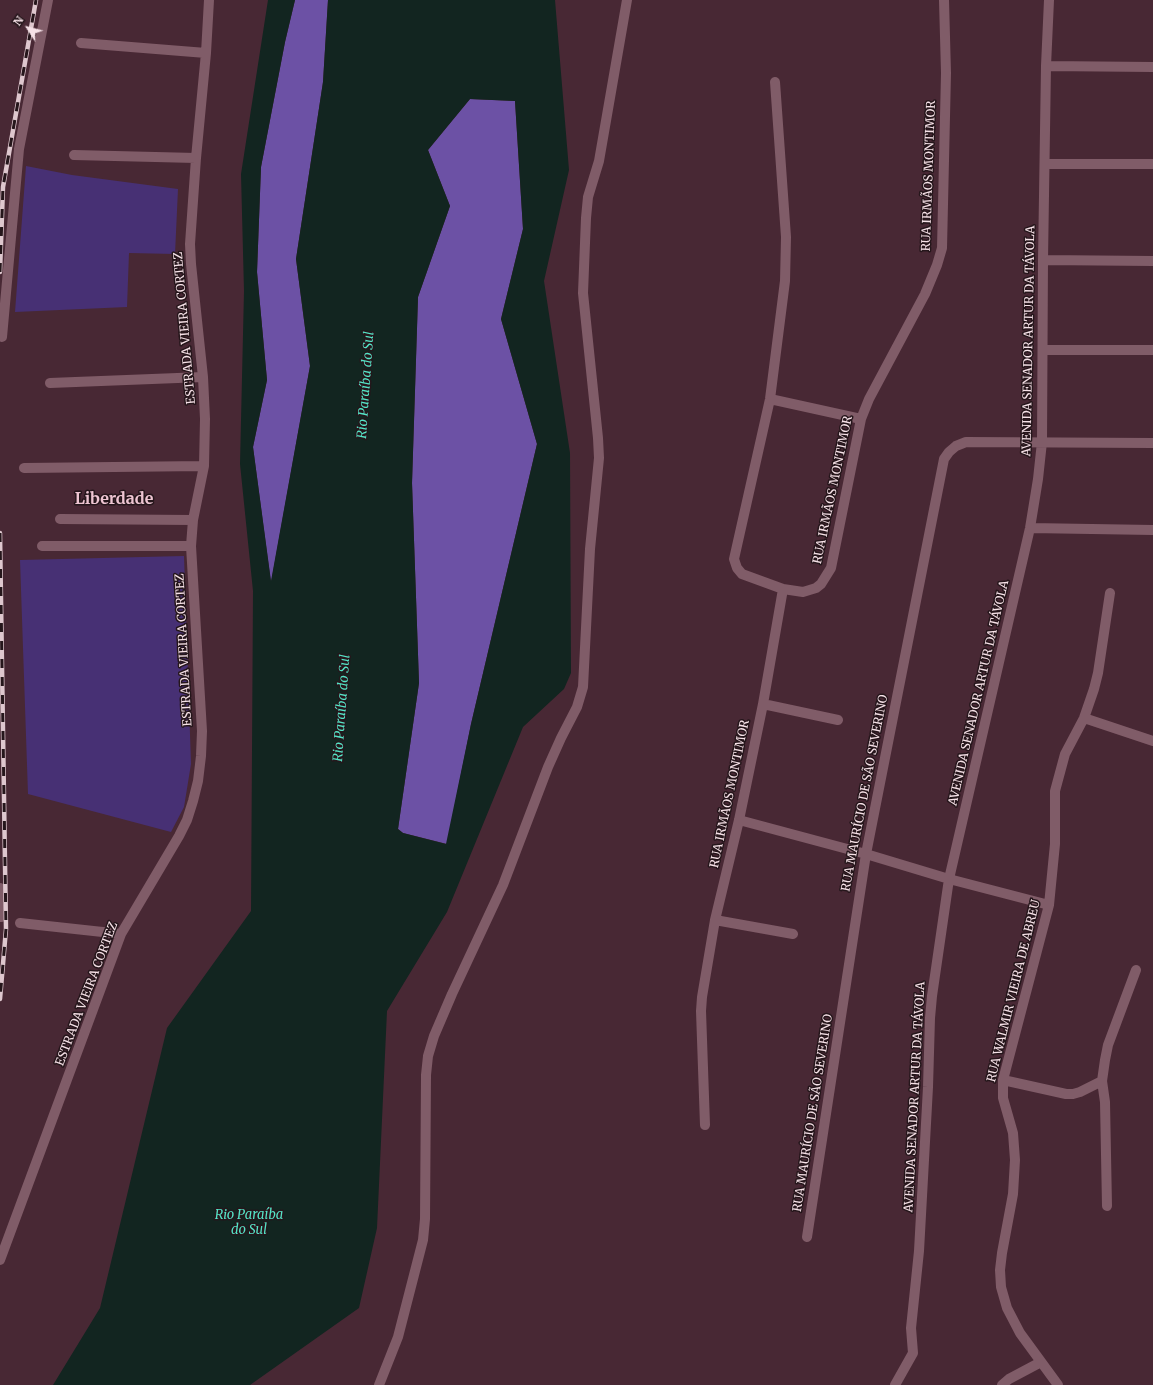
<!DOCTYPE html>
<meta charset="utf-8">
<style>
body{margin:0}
#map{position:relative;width:1153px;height:1385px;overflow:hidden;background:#482834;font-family:Merriweather,serif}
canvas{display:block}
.north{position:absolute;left:8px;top:8px;width:40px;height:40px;-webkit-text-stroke:3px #25161b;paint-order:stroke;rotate:306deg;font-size:11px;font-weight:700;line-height:16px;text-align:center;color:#f6e1e7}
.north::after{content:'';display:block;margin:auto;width:14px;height:18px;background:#f6e1e7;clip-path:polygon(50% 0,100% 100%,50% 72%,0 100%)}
</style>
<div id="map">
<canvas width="1153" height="1385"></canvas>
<div class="north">N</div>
</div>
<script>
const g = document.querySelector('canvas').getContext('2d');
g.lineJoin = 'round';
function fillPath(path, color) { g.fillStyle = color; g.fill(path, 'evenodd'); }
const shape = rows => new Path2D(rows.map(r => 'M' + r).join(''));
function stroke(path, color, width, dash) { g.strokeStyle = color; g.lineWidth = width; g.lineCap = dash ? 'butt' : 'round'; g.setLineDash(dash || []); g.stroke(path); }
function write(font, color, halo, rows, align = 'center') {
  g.font = font + ' Merriweather,serif'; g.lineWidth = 3; g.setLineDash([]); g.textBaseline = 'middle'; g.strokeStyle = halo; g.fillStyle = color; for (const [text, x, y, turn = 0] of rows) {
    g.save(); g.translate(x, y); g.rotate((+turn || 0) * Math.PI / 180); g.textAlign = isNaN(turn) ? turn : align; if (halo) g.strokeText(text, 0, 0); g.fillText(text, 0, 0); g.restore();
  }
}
fillPath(shape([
 [26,166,72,175,178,189,175,254,129,253,127,307,15,312],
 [184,556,191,764,184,807,171,832,28,794,20,560]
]), '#473074');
fillPath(shape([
 [295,0,328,0,323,82,296,259,310,366,271,583,253,447,267,380,257,272,261,167,285,42],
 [470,99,515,101,523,229,501,319,537,444,471,724,447,844,403,833,398,829,419,683,412,483,418,297,450,206,428,150]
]), '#6c51a5');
fillPath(shape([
 [268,0,295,0,285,42,261,167,257,272,267,380,253,447,271,581,310,366,296,259,323,82,328,0,555,0,569,170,544,281,570,453,571,673,564,689,523,727,447,912,387,1011,377,1228,359,1308,250,1385,53,1385,100,1308,167,1028,251,911,253,591,240,464,244,291,241,174],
 [470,99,515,101,523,229,501,319,537,444,471,724,446,844,403,833,398,829,419,683,412,483,418,297,450,206,428,150]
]), '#122520');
stroke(shape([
 [81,43,206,53],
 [1046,66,1153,67],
 [775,82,786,237,785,281,770,399,734,559,737,568,742,574,783,589],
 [74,155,196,158],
 [1045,164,1153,164],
 [1043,260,1153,261],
 [2,337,19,149,48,0],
 [1043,350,1153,350],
 [50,383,203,377],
 [770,399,861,419],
 [24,468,204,466],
 [60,519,193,520],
 [1030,528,1153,530],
 [42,546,191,546],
 [763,704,838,720],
 [1084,718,1153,741],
 [739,820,866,854,949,879,1049,905],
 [0,888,1,917],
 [715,920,793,934],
 [20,923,121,934],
 [1003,1080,1066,1094,1073,1094,1080,1092,1102,1081,1105,1102,1107,1206],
 [1102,1081,1105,1060,1108,1045,1136,970],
 [705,1125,701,1011,702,997,715,920,739,820,763,704,783,589,803,592,816,588,821,584,831,568,861,419,869,399,925,294,937,265,942,248,946,73,944,0],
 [807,1237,866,854,944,459,949,452,956,446,966,442,1153,443],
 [0,1260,121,934,179,836,187,820,193,801,198,781,201,756,202,731,191,546,193,520,204,466,205,419,203,377,191,264,190,244,196,158,206,53,209,0],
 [379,1385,398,1337,423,1240,425,1219,426,1075,428,1056,434,1036,452,994,503,885,548,767,561,738,577,707,583,687,590,549,599,458,598,438,583,293,586,218,588,197,599,161,627,0],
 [895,1385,913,1353,911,1328,919,1251,928,1087,930,1018,932,996,949,879,1030,528,1038,479,1042,442,1043,260,1046,66,1049,0],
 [1002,1385,1009,1379,1041,1362],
 [1058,1385,1020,1333,1007,1308,1001,1287,1000,1270,1002,1253,1013,1194,1015,1160,1013,1133,1003,1098,1003,1080,1049,905,1055,844,1055,791,1065,754,1084,718,1094,689,1098,673,1110,593]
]), '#805c68', 10);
const rail = shape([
 [0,272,3,187,36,0],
 [0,533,6,929,0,999]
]);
stroke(rail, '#dec7ce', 4.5);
stroke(rail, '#25161b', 3, [9]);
write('12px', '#f6e1e7', '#25161b', [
 ["RUA IRMÃOS MONTIMOR",929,176,-88],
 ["ESTRADA VIEIRA CORTEZ",185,328,-95],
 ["AVENIDA SENADOR ARTUR DA TÁVOLA",1029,341,-89],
 ["RUA IRMÃOS MONTIMOR",833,490,-78],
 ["ESTRADA VIEIRA CORTEZ",184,650,-93],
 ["AVENIDA SENADOR ARTUR DA TÁVOLA",979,693,-77],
 ["RUA MAURÍCIO DE SÃO SEVERINO",865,793,-79],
 ["RUA IRMÃOS MONTIMOR",730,794,-78],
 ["RUA WALMIR VIEIRA DE ABREU",1014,991,-76],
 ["ESTRADA VIEIRA CORTEZ",87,994,-69],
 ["AVENIDA SENADOR ARTUR DA TÁVOLA",915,1097,-87],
 ["RUA MAURÍCIO DE SÃO SEVERINO",813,1113,-81]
]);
write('italic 13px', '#55e3c6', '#25161b', [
 ["Rio Paraíba do Sul",366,385,-86],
 ["Rio Paraíba do Sul",342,708,-86],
 ["Rio Paraíba",249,1215],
 ["do Sul",249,1230]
]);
write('bold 16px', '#eec5d2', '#25161b', [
 ["Liberdade",114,499]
]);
</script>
